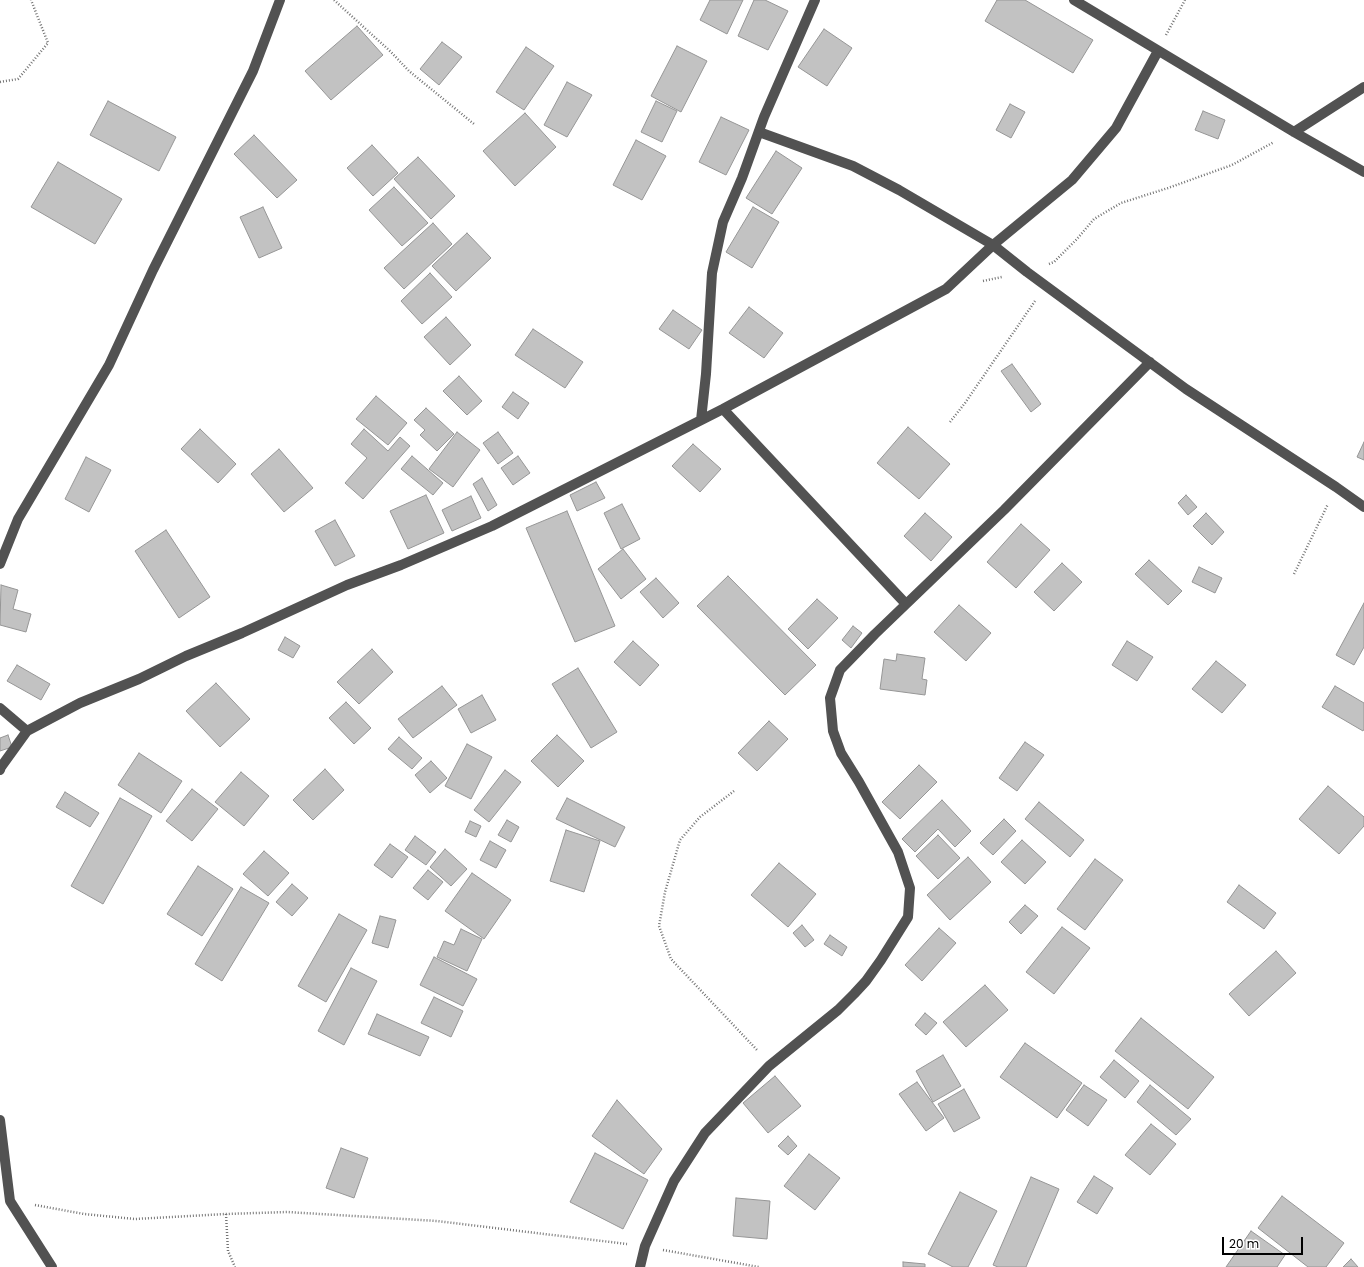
<!DOCTYPE html>
<style>
body{margin:0}
#map{position:relative;width:1364px;height:1267px;overflow:hidden;background:#fff;font-family:Poppins,sans-serif}
canvas{display:block}
.scale{position:absolute;left:1222px;top:1237px;width:81px;height:18px;box-sizing:border-box;border:2px solid #000;border-top:0;padding-left:5px;font-size:12px;line-height:14px;white-space:nowrap;color:#000;-webkit-text-stroke:3px #fff;paint-order:stroke}
</style>
<div id="map">
<canvas width="1364" height="1267"></canvas>
<div class="scale">20 m</div>
</div>
<script>
const g = document.querySelector('canvas').getContext('2d');
g.lineJoin = 'round';
function fillPath(path, color) { g.fillStyle = color; g.fill(path, 'evenodd'); }
const shape = rows => new Path2D(rows.map(r => 'M' + r).join(''));
function stroke(path, color, width, dash) { g.strokeStyle = color; g.lineWidth = width; g.lineCap = dash ? 'butt' : 'round'; g.setLineDash(dash || []); g.stroke(path); }
const building = shape([
 [710,0,743,0,727,34,700,20,710,0],
 [754,0,765,0,788,11,768,50,738,36,754,0],
 [997,0,1025,0,1093,40,1073,73,985,21,997,0],
 [357,26,383,55,331,100,305,71,357,26],
 [824,29,852,48,827,86,798,67,824,29],
 [442,42,462,57,439,85,420,69,442,42],
 [677,46,707,61,681,112,651,96,677,46],
 [526,47,554,66,524,110,496,92,526,47],
 [567,82,592,95,567,137,544,125,567,82],
 [108,101,176,137,159,171,90,135,108,101],
 [656,101,677,111,662,142,641,132,656,101],
 [1010,104,1025,112,1011,138,996,130,1010,104],
 [1203,111,1225,120,1218,139,1195,130,1203,111],
 [525,113,556,147,515,186,483,151,525,113],
 [721,117,749,130,726,175,699,162,721,117],
 [254,135,297,180,277,198,234,154,254,135],
 [636,140,666,156,642,200,613,185,636,140],
 [372,145,398,173,373,196,347,168,372,145],
 [776,151,802,168,772,214,746,198,776,151],
 [418,157,455,196,431,219,394,179,418,157],
 [58,162,122,199,95,244,31,207,58,162],
 [394,187,428,223,402,246,369,210,394,187],
 [263,207,282,248,259,258,240,217,263,207],
 [753,207,779,222,752,268,726,252,753,207],
 [433,223,452,244,404,289,384,268,433,223],
 [467,233,491,258,456,291,432,266,467,233],
 [430,273,452,297,422,324,401,301,430,273],
 [749,307,783,333,764,358,729,333,749,307],
 [673,310,702,330,689,349,659,329,673,310],
 [446,317,471,345,450,365,424,337,446,317],
 [533,329,583,362,565,388,515,355,533,329],
 [1012,364,1041,404,1031,412,1001,371,1012,364],
 [459,376,482,401,467,415,443,391,459,376],
 [513,392,529,403,518,419,502,407,513,392],
 [376,396,407,423,388,445,356,419,376,396],
 [426,408,454,434,437,451,420,435,425,430,414,420,426,408],
 [908,427,950,464,919,499,877,463,908,427],
 [200,429,236,464,218,483,181,449,200,429],
 [364,429,388,451,400,437,410,446,363,499,345,483,367,458,351,444,364,429],
 [457,432,480,450,453,487,429,469,457,432],
 [498,432,513,453,498,464,483,443,498,432],
 [1364,442,1364,460,1357,457,1364,442],
 [693,444,721,469,700,492,672,466,693,444],
 [279,449,313,488,284,512,251,474,279,449],
 [412,456,443,483,433,495,401,469,412,456],
 [518,456,530,473,513,485,501,468,518,456],
 [86,457,111,470,89,512,65,499,86,457],
 [482,478,497,505,488,511,473,484,482,478],
 [596,482,605,498,577,511,570,495,596,482],
 [426,495,444,533,408,549,390,511,426,495],
 [1186,495,1197,507,1188,515,1178,503,1186,495],
 [471,496,481,518,452,531,442,510,471,496],
 [622,504,640,539,621,549,604,513,622,504],
 [567,511,615,626,575,642,526,528,567,511],
 [925,513,952,537,931,561,904,536,925,513],
 [1206,513,1224,532,1212,545,1193,526,1206,513],
 [335,520,355,556,335,566,315,531,335,520],
 [1021,524,1050,550,1016,588,987,562,1021,524],
 [166,530,210,597,179,618,135,551,166,530],
 [623,549,646,579,621,599,598,569,623,549],
 [1149,560,1182,591,1168,605,1135,574,1149,560],
 [1062,563,1082,582,1054,611,1034,592,1062,563],
 [1199,567,1222,578,1215,593,1192,582,1199,567],
 [728,576,816,665,785,695,697,606,728,576],
 [656,578,679,603,663,618,640,592,656,578],
 [1,585,18,590,13,609,31,614,26,632,0,625,1,585],
 [817,599,838,618,808,649,788,629,817,599],
 [1364,603,1364,647,1354,665,1336,655,1364,603],
 [959,605,991,633,966,661,934,632,959,605],
 [853,626,862,633,851,648,842,640,853,626],
 [285,637,300,646,293,658,278,650,285,637],
 [633,641,659,665,640,686,614,662,633,641],
 [1127,641,1153,657,1137,681,1112,665,1127,641],
 [372,649,393,672,359,704,337,682,372,649],
 [897,654,925,658,922,679,927,680,925,695,880,689,884,659,896,661,897,654],
 [1216,661,1246,685,1222,713,1192,689,1216,661],
 [17,665,50,684,41,700,7,681,17,665],
 [578,668,617,732,591,748,552,684,578,668],
 [216,683,250,719,220,747,186,711,216,683],
 [442,686,457,705,413,738,398,719,442,686],
 [1335,686,1364,703,1364,729,1363,731,1322,707,1335,686],
 [482,695,496,720,471,733,458,709,482,695],
 [346,702,371,728,354,744,329,718,346,702],
 [769,721,788,739,757,771,738,753,769,721],
 [8,735,12,747,0,751,0,738,8,735],
 [557,735,584,761,558,787,531,761,557,735],
 [399,737,422,758,412,769,388,749,399,737],
 [1025,742,1044,755,1017,791,999,778,1025,742],
 [467,744,492,757,471,799,445,786,467,744],
 [139,753,182,781,161,813,118,785,139,753],
 [431,761,447,778,430,793,415,775,431,761],
 [919,765,937,782,900,819,882,802,919,765],
 [325,769,344,790,313,820,293,800,325,769],
 [505,770,521,782,489,822,474,810,505,770],
 [241,772,269,796,244,826,215,802,241,772],
 [1328,786,1364,817,1364,826,1339,854,1299,819,1328,786],
 [192,789,218,809,192,841,166,821,192,789],
 [65,792,99,813,90,827,56,807,65,792],
 [120,798,152,816,103,904,71,886,120,798],
 [567,798,625,827,615,847,556,819,567,798],
 [942,800,971,831,955,847,938,829,915,852,902,839,942,800],
 [1039,802,1084,840,1070,857,1025,819,1039,802],
 [1004,819,1016,831,993,855,980,843,1004,819],
 [507,820,519,827,511,842,498,835,507,820],
 [470,821,481,826,476,837,465,832,470,821],
 [566,830,600,841,584,892,550,881,566,830],
 [938,835,960,858,938,879,916,856,938,835],
 [415,836,436,852,426,865,405,850,415,836],
 [1022,840,1046,862,1025,884,1001,862,1022,840],
 [490,841,506,850,496,868,480,860,490,841],
 [390,844,408,857,392,878,374,865,390,844],
 [445,849,467,869,451,886,430,867,445,849],
 [264,851,289,873,268,896,243,874,264,851],
 [968,857,991,882,950,920,927,895,968,857],
 [1095,859,1123,880,1085,930,1057,909,1095,859],
 [779,863,816,894,788,927,751,895,779,863],
 [198,866,233,889,202,936,167,914,198,866],
 [428,870,443,882,428,900,413,888,428,870],
 [472,873,511,900,484,939,445,911,472,873],
 [292,884,308,898,292,916,276,902,292,884],
 [1239,885,1276,913,1264,929,1227,902,1239,885],
 [241,887,269,903,222,981,195,964,241,887],
 [1025,905,1038,916,1021,934,1009,922,1025,905],
 [339,914,367,930,326,1002,298,986,339,914],
 [380,916,396,920,388,948,372,943,380,916],
 [802,925,814,940,805,947,793,933,802,925],
 [1062,927,1090,948,1054,994,1026,972,1062,927],
 [939,928,956,943,922,981,905,965,939,928],
 [461,929,482,939,467,971,437,957,444,941,454,945,461,929],
 [830,935,847,947,842,956,824,944,830,935],
 [1276,951,1296,973,1249,1016,1229,994,1276,951],
 [434,957,477,979,463,1006,420,985,434,957],
 [351,968,377,981,344,1045,318,1031,351,968],
 [985,985,1008,1010,966,1047,943,1022,985,985],
 [434,997,463,1011,451,1037,421,1023,434,997],
 [925,1013,937,1023,926,1035,915,1025,925,1013],
 [377,1014,429,1037,420,1056,368,1034,377,1014],
 [1141,1018,1214,1077,1188,1109,1115,1051,1141,1018],
 [1025,1043,1082,1083,1057,1118,1000,1077,1025,1043],
 [943,1055,961,1086,933,1102,916,1071,943,1055],
 [1114,1060,1139,1081,1125,1098,1100,1077,1114,1060],
 [775,1076,801,1106,768,1133,743,1103,775,1076],
 [917,1082,944,1118,926,1131,899,1094,917,1082],
 [1084,1085,1107,1100,1088,1126,1066,1110,1084,1085],
 [1150,1085,1191,1119,1176,1135,1137,1102,1150,1085],
 [964,1089,980,1118,954,1132,938,1104,964,1089],
 [617,1100,662,1149,644,1174,592,1136,617,1100],
 [1151,1124,1176,1144,1150,1175,1125,1155,1151,1124],
 [788,1136,797,1146,788,1155,778,1146,788,1136],
 [341,1148,368,1158,354,1198,326,1188,341,1148],
 [595,1153,648,1180,623,1229,570,1202,595,1153],
 [809,1154,840,1178,815,1210,784,1186,809,1154],
 [1094,1176,1113,1188,1097,1214,1077,1202,1094,1176],
 [1031,1177,1059,1189,1026,1267,998,1267,993,1265,1031,1177],
 [960,1192,997,1211,968,1267,953,1267,928,1254,960,1192],
 [1282,1196,1344,1243,1326,1267,1308,1267,1258,1228,1282,1196],
 [736,1198,770,1201,767,1239,733,1236,736,1198],
 [1251,1231,1285,1255,1277,1267,1226,1267,1251,1231],
 [1351,1259,1358,1267,1343,1267,1351,1259],
 [903,1262,925,1264,925,1267,903,1267,903,1262]
]);
fillPath(building, '#c2c2c2');
stroke(building, '#969696', 1);
stroke(shape([
 [334,0,391,52,409,71,474,124],
 [1166,35,1185,0],
 [0,82,18,79,48,43,31,0],
 [1049,264,1054,262,1077,239,1094,219,1121,203,1168,188,1232,165,1274,142],
 [983,281,1002,277],
 [950,422,965,403,1035,301],
 [1294,574,1328,504],
 [734,791,700,817,680,840,665,892,659,926,671,959,758,1051],
 [35,1205,84,1214,135,1219,226,1214,287,1212,437,1221,627,1244],
 [226,1214,228,1251,235,1267],
 [663,1250,759,1267]
]), '#747474', 2.5, [1, 2]);
stroke(shape([
 [1074,0,1294,132,1364,172],
 [759,132,853,166,899,190,993,245,1027,272,1186,389,1336,487,1364,507],
 [1294,132,1364,87],
 [723,409,906,604],
 [701,420,706,374,712,273,723,222,742,178,764,117,815,0],
 [0,564,18,519,109,365,153,270,253,71,280,0],
 [0,708,27,731,80,703,139,679,186,656,242,633,347,585,401,565,492,526,723,409,946,289,993,245,1072,180,1116,128,1158,51],
 [0,770,1,767,27,731],
 [0,1120,10,1201,52,1267],
 [640,1267,645,1246,674,1181,705,1133,769,1066,838,1010,854,994,866,981,881,960,908,917,910,888,898,852,859,782,841,753,833,731,830,698,840,670,875,634,1004,510,1150,362]
]), '#525252', 10);
</script>
